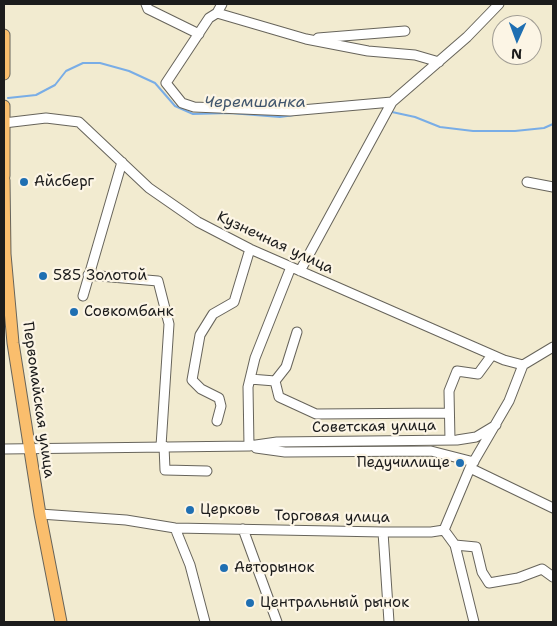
<!DOCTYPE html>
<meta charset="utf-8">
<style>
body{margin:0}
#map{position:relative;width:557px;height:626px;overflow:hidden;background:#f2ebd0;font-family:"Shantell Sans",sans-serif}
canvas{display:block}
.frame{position:absolute;inset:0;border:5px solid #1c1c1c;pointer-events:none}
.north{position:absolute;left:492px;top:15px;width:50px;height:50px;box-sizing:border-box;background:#fcf5e5;border:1px solid #a29e95;border-radius:50%;rotate:182deg;font-size:14px;font-weight:700;line-height:20px;text-align:center;color:#1c1c1c}
.north::after{content:'';display:block;margin:auto;width:18px;height:22px;background:#1f6fb2;clip-path:polygon(50% 0,100% 100%,50% 72%,0 100%)}
</style>
<div id="map">
<canvas width="557" height="626"></canvas>
<div class="frame"></div>
<div class="north">N</div>
</div>
<script>
const g = document.querySelector('canvas').getContext('2d');
g.lineJoin = 'round';
const shape = rows => new Path2D(rows.map(r => 'M' + r).join(''));
function stroke(path, color, width, dash) { g.strokeStyle = color; g.lineWidth = width; g.lineCap = dash ? 'butt' : 'round'; g.setLineDash(dash || []); g.stroke(path); }
function write(font, color, halo, rows, align = 'center') {
  g.font = font + ' "Shantell Sans",sans-serif'; g.lineWidth = 4.5; g.setLineDash([]); g.textBaseline = 'middle'; g.strokeStyle = halo; g.fillStyle = color; for (const [text, x, y, turn = 0] of rows) {
    g.save(); g.translate(x, y); g.rotate((+turn || 0) * Math.PI / 180); g.textAlign = isNaN(turn) ? turn : align; if (halo) g.strokeText(text, 0, 0); g.fillText(text, 0, 0); g.restore();
  }
}
stroke(shape([
 [8,98,36,95,55,85,66,71,83,63,100,63,129,71,155,83,175,106,193,114,230,113,280,117,301,114],
 [392,112,415,117,440,127,473,131,515,131,544,128,553,124]
]), '#79ade6', 2);
const minor = shape([
 [146,4,148,9,199,34],
 [222,4,217,13,209,18,166,83,182,103,194,107,290,111,392,102],
 [217,13,306,39,368,51,415,55,439,62],
 [318,38,405,31],
 [4,123,46,118,79,122,149,188,198,222,250,249,504,360,523,365,553,347],
 [527,182,553,187],
 [300,271,392,102,467,37,499,4],
 [88,275,158,281,169,324,161,446],
 [83,296,122,162],
 [250,379,275,381,279,397,316,414,449,413],
 [275,381,286,367,297,332],
 [217,421,221,406,219,398,201,389,192,380,200,335,213,314,234,302,250,249],
 [450,440,449,391,457,371,478,374,492,355],
 [164,446,165,470,207,471],
 [249,446,248,387,255,358,291,267],
 [256,448,285,452,431,451,474,462],
 [4,449,249,446,277,442,457,440,476,437,496,425],
 [470,468,553,508],
 [40,514,126,520,175,528,383,532,431,532,444,530],
 [175,528,190,565,205,622],
 [243,529,277,622],
 [383,532,389,622],
 [455,545,476,547,482,572,489,583,518,578,542,569,553,577],
 [474,622,455,545,444,530,470,468,509,401,523,365]
]);
const major = shape([
 [4,35,4,74],
 [4,106,4,176],
 [4,180,5,254,13,343,40,514,61,622]
]);
stroke(minor, '#67645b', 11);
stroke(major, '#67645b', 13);
stroke(minor, '#fff', 9);
stroke(major, '#fabe6d', 11);
for (const [x, y, r, color] of [
 [24,182,5,"#1f6fb2"],
 [43,276,5,"#1f6fb2"],
 [74,312,5,"#1f6fb2"],
 [460,463,5,"#1f6fb2"],
 [190,510,5,"#1f6fb2"],
 [224,568,5,"#1f6fb2"],
 [250,603,5,"#1f6fb2"]
]) { const dot = new Path2D(); dot.arc(x, y, r, 0, 2 * Math.PI); g.fillStyle = color; g.fill(dot); stroke(dot, '#fcf5e5', 2); }
write('15px', '#1c1c1c', '#fcf5e5', [
 ["Айсберг",34,182],
 ["585 Золотой",53,276],
 ["Совкомбанк",84,312],
 ["Педучилище",450,463,"right"],
 ["Церковь",200,510],
 ["Авторынок",234,568],
 ["Центральный рынок",260,603]
], 'left');
write('15px', '#1c1c1c', '#fcf5e5', [
 ["Кузнечная улица",275,243,25],
 ["Первомайская улица",38,400,82],
 ["Советская улица",374,427,-1],
 ["Торговая улица",332,517,1]
]);
write('italic 16px', '#41566d', '#fcf5e5', [
 ["Черемшанка",255,103]
]);
</script>
